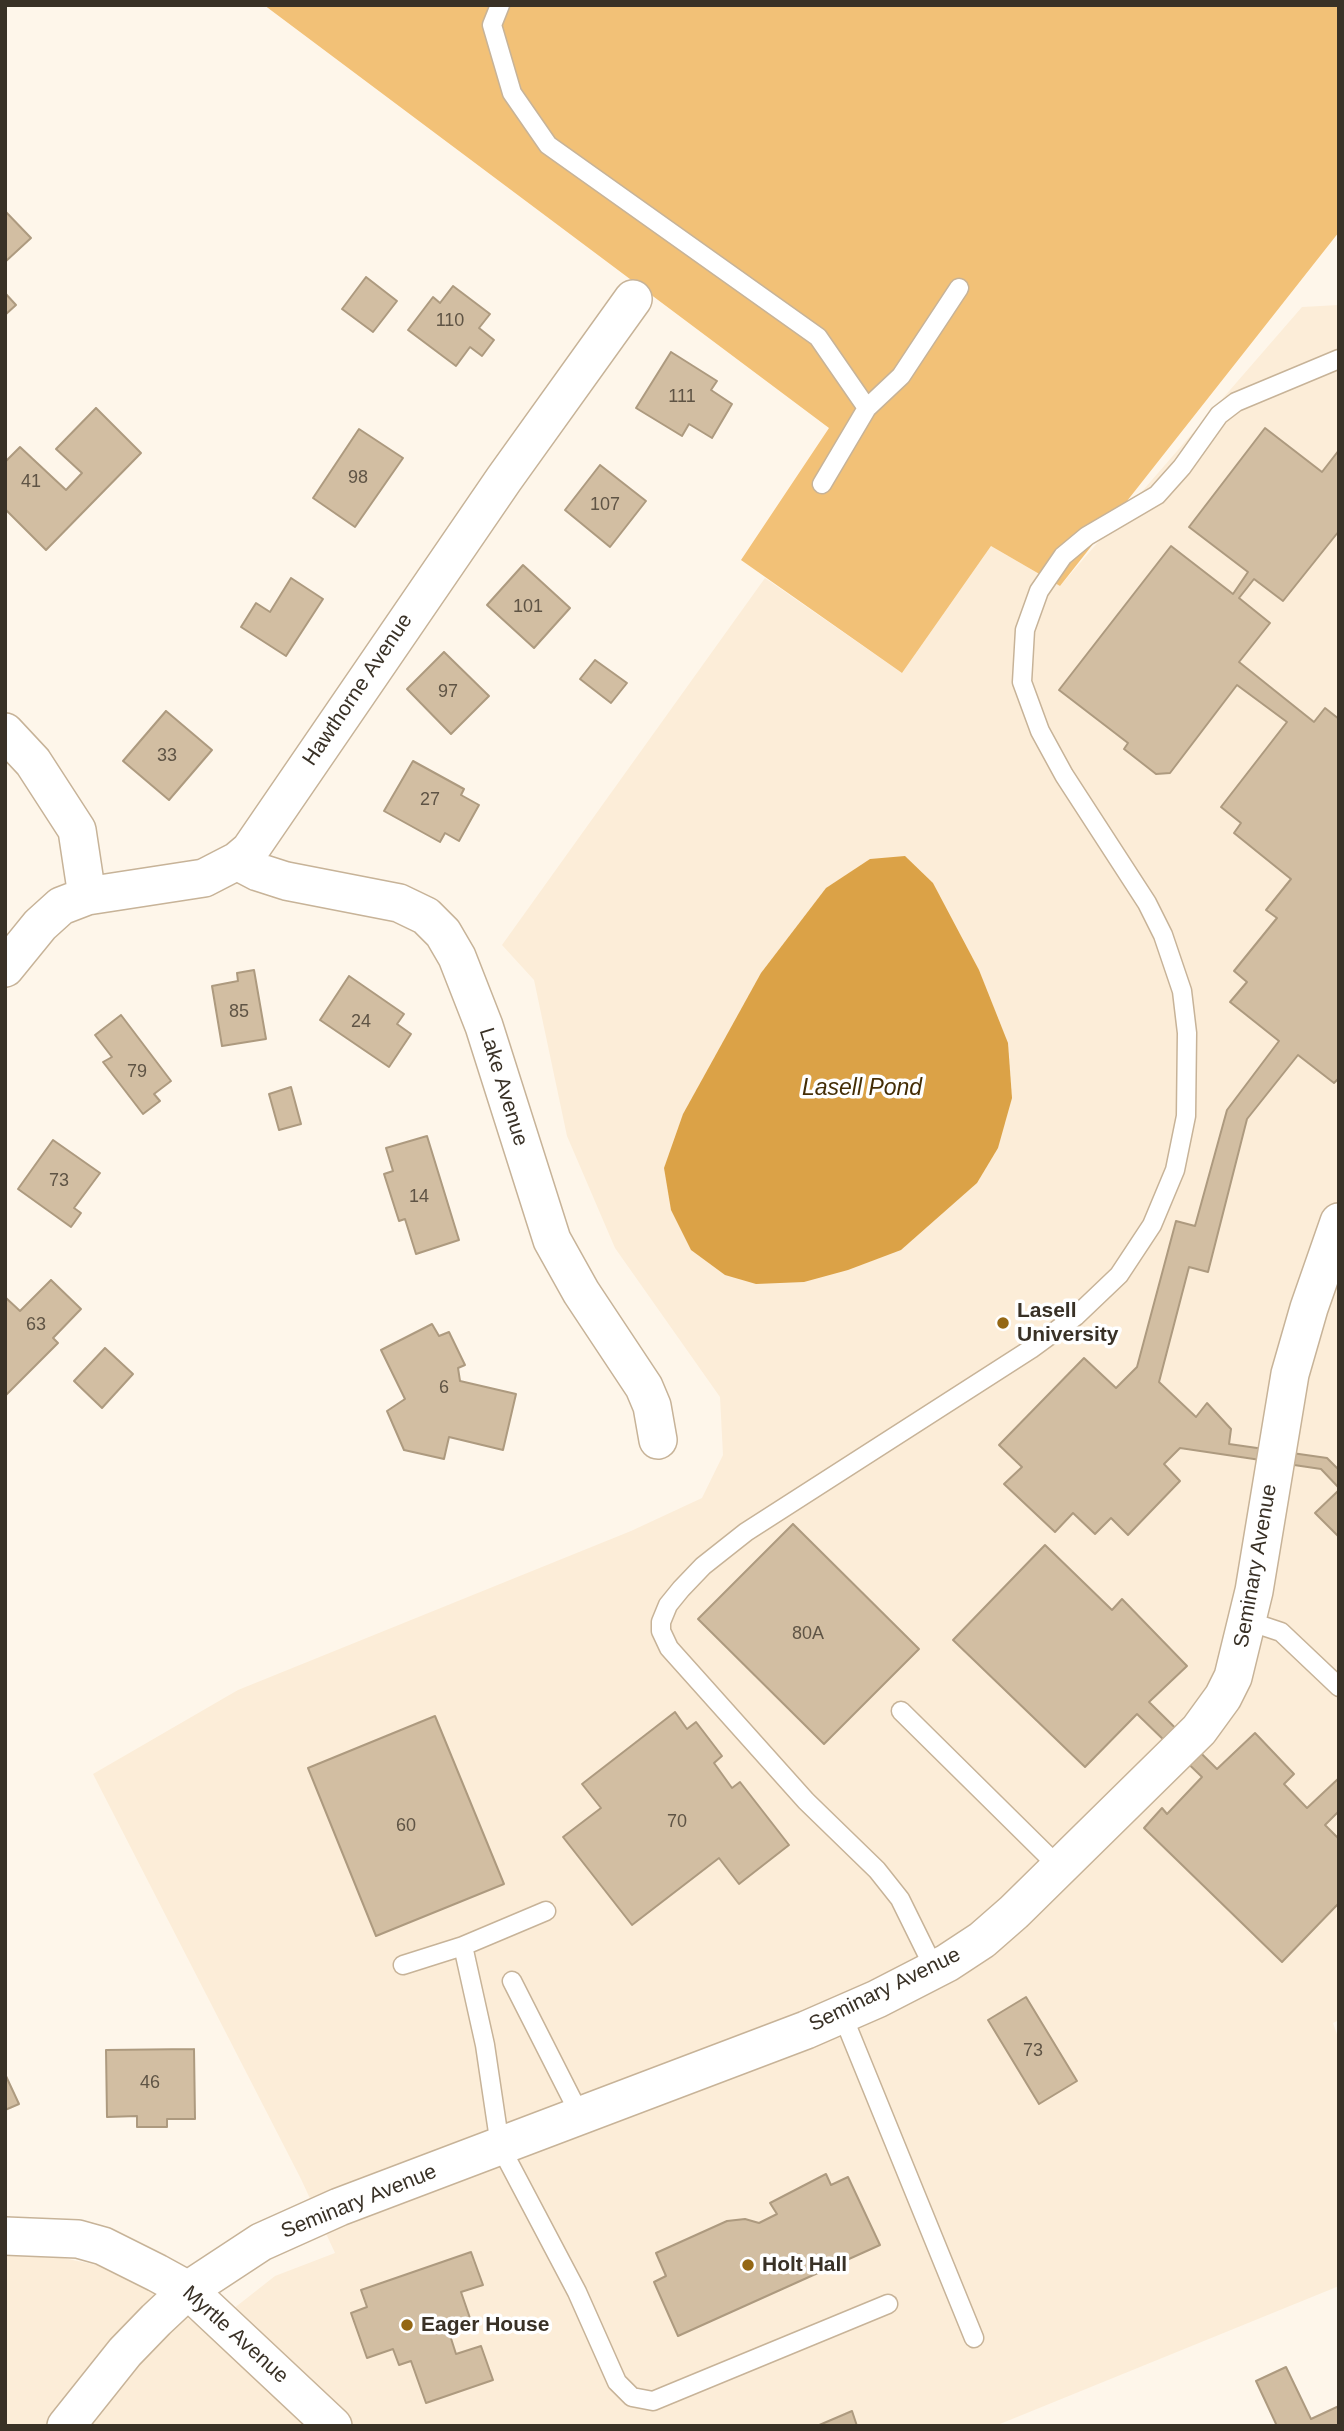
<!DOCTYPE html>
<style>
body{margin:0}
#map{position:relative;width:1344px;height:2431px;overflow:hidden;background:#fef6ea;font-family:Helvetica,sans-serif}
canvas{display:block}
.frame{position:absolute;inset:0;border:7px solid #393126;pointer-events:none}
</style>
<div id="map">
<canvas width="1344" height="2431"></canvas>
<div class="frame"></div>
</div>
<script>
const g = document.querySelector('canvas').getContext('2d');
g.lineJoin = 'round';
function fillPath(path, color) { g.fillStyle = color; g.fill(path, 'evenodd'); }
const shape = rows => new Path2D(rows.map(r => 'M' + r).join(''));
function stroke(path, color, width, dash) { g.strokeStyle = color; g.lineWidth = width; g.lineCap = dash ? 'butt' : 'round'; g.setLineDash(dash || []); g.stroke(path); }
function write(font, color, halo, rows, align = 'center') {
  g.font = font + ' Helvetica,sans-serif'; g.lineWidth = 7; g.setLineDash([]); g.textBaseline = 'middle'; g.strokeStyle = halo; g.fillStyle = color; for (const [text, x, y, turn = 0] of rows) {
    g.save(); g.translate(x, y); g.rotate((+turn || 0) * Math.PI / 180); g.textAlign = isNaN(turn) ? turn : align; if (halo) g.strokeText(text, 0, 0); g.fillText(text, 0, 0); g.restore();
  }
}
fillPath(shape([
 [1339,305,1339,2020,1333,2023,1339,2040,1339,2286,995,2426,5,2426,5,2256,44,2254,116,2269,142,2284,205,2331,275,2276,335,2253,301,2179,93,1774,238,1690,631,1531,702,1498,723,1455,720,1397,615,1248,567,1136,534,980,502,945,765,578,902,673,991,546,1060,586,1302,307]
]), '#fcedd8');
fillPath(shape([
 [264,5,1339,5,1339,232,1060,586,991,546,902,673,741,560,829,428]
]), '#f2c177');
fillPath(shape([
 [905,856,933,883,979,970,1008,1043,1012,1098,998,1148,977,1183,901,1250,848,1270,804,1282,756,1284,725,1275,691,1250,671,1210,664,1168,683,1114,761,973,826,888,870,859]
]), '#dba247');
const building = shape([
 [5,211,31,238,5,262,5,211],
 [366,277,397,301,373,332,342,309,366,277],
 [453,286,490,314,479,328,494,340,482,356,470,347,456,366,408,330,433,297,440,303,453,286],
 [5,293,16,305,5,315,5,293],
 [671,352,717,381,711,390,732,404,712,438,689,424,682,436,636,408,671,352],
 [96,408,141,453,46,550,5,509,5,462,20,447,66,490,82,473,56,449,96,408],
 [1265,428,1322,472,1339,450,1339,531,1283,601,1254,579,1239,598,1270,623,1239,662,1314,722,1325,708,1339,719,1339,1078,1334,1083,1298,1055,1247,1119,1208,1272,1189,1267,1159,1382,1196,1417,1207,1403,1231,1429,1229,1444,1327,1458,1339,1470,1339,1488,1321,1469,1180,1448,1164,1464,1180,1481,1128,1535,1111,1518,1095,1534,1073,1513,1055,1532,1004,1484,1022,1467,999,1445,1084,1358,1116,1388,1137,1367,1176,1221,1195,1226,1227,1110,1279,1041,1230,1002,1247,982,1234,971,1277,918,1266,910,1291,879,1234,833,1241,823,1221,807,1287,722,1237,685,1170,773,1156,774,1124,749,1128,743,1059,690,1171,546,1233,594,1248,572,1189,527,1265,428],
 [359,429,403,458,355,527,313,498,359,429],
 [600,465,646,501,610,547,565,510,600,465],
 [523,565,570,608,534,648,487,605,523,565],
 [291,578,323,599,286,656,241,627,256,603,270,612,291,578],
 [444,652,489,696,451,734,407,689,444,652],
 [595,660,627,683,611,703,580,679,595,660],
 [166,711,212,750,169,800,123,761,166,711],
 [413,761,464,789,461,795,479,805,459,841,445,833,440,842,384,811,413,761],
 [254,970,266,1039,222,1046,212,986,238,981,237,973,254,970],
 [349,976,404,1014,397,1024,411,1034,389,1067,320,1020,349,976],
 [121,1015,171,1081,154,1094,160,1101,143,1114,103,1062,112,1057,95,1035,121,1015],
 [291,1087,301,1124,279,1130,269,1094,291,1087],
 [427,1136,459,1240,416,1254,405,1219,399,1221,384,1174,393,1171,386,1148,427,1136],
 [53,1140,100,1173,74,1208,81,1213,71,1227,18,1189,53,1140],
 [51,1280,81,1309,53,1338,58,1343,5,1396,5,1297,20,1311,51,1280],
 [432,1324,439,1336,449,1332,465,1365,458,1368,460,1381,516,1394,503,1450,449,1437,444,1459,404,1450,387,1411,405,1399,381,1350,432,1324],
 [105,1348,133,1374,102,1408,74,1381,105,1348],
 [1339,1490,1339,1537,1315,1513,1339,1490],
 [793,1524,919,1649,824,1744,698,1619,793,1524],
 [1045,1545,1112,1610,1122,1599,1187,1666,1149,1702,1217,1769,1255,1733,1294,1774,1284,1784,1307,1808,1339,1778,1339,1811,1325,1825,1339,1839,1339,1903,1282,1962,1144,1828,1162,1808,1167,1814,1202,1777,1137,1714,1085,1767,953,1640,1045,1545],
 [675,1712,687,1729,696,1722,722,1756,714,1763,732,1788,740,1782,789,1845,739,1884,719,1858,632,1925,563,1837,601,1808,582,1784,675,1712],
 [435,1716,504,1884,376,1936,308,1768,435,1716],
 [1026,1997,1077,2081,1039,2104,988,2020,1026,1997],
 [194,2049,195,2119,167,2119,167,2127,137,2127,137,2116,107,2117,106,2050,194,2049],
 [5,2074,19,2104,5,2110,5,2074],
 [826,2174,831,2185,848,2177,880,2245,678,2336,654,2282,666,2276,656,2253,727,2221,745,2219,759,2223,777,2214,770,2203,826,2174],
 [471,2252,483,2285,461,2292,471,2321,448,2329,456,2354,481,2346,493,2380,426,2403,411,2361,399,2365,393,2349,367,2358,351,2313,367,2307,361,2290,471,2252],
 [1286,2367,1311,2419,1339,2406,1339,2426,1277,2426,1256,2381,1286,2367],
 [852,2411,857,2426,817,2426,852,2411]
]);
fillPath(building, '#d2bea2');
stroke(building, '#ad9a7f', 2);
const lane = shape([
 [500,5,492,25,512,93,548,145,818,337,867,408],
 [822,484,867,408,901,376,959,288],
 [1248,1621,1281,1632,1339,1687],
 [901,1711,1060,1868],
 [463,1946,546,1911],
 [403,1965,463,1946,485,2045,500,2146,577,2292,617,2382,632,2397,653,2401,888,2304],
 [935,1970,900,1899,877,1870,806,1801,669,1648,661,1631,661,1622,668,1605,681,1589,703,1566,746,1532,1031,1349,1076,1316,1119,1275,1152,1225,1175,1170,1186,1116,1187,1033,1182,991,1163,935,1147,903,1064,775,1040,731,1022,682,1025,630,1039,591,1063,556,1087,536,1157,495,1182,467,1219,415,1236,402,1339,359],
 [512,1981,580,2115],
 [842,2014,974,2338]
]);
const street = shape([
 [5,732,33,762,77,830,87,896],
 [237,861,258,872,286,881,399,903,426,916,443,933,457,957,484,1026,552,1240,581,1292,644,1387,652,1406,658,1440],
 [5,968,40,925,61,906,87,896,204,878,237,861,250,850,504,479,633,299],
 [5,2236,78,2239,103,2246,157,2273,188,2290,333,2426],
 [66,2426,125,2352,156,2320,188,2290,261,2242,339,2207,806,2030,877,1999,947,1963,982,1940,1014,1912,1199,1730,1223,1697,1233,1677,1254,1591,1290,1374,1309,1308,1339,1222]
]);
stroke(lane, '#c7b398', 21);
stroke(street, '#c7b398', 40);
stroke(lane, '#fff', 18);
stroke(street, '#fff', 37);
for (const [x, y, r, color] of [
 [1003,1323,7,"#946714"],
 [748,2265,7,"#946714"],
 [407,2325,7,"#946714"]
]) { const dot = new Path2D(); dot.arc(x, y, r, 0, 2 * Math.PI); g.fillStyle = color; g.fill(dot); stroke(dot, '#fff', 2.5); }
write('18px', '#5f5445', null, [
 ["110",450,321],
 ["111",682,397],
 ["98",358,478],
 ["41",31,482],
 ["107",605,505],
 ["101",528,607],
 ["97",448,692],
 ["33",167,756],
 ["27",430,800],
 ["85",239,1012],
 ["24",361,1022],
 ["79",137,1072],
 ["73",59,1181],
 ["14",419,1197],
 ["63",36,1325],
 ["6",444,1388],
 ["80A",808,1634],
 ["70",677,1822],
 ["60",406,1826],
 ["73",1033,2051],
 ["46",150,2083]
]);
write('21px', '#393126', '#fff', [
 ["Hawthorne Avenue",358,690,-56],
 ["Lake Avenue",503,1087,73],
 ["Seminary Avenue",1256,1566,-80],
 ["Seminary Avenue",885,1990,-26],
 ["Seminary Avenue",359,2202,-22],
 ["Myrtle Avenue",235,2335,42]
]);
write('bold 21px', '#393126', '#fff', [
 ["Lasell",1017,1311],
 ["University",1017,1335],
 ["Holt Hall",762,2265],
 ["Eager House",421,2325]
], 'left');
write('italic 23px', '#442d05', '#fff', [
 ["Lasell Pond",862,1089]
]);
</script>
